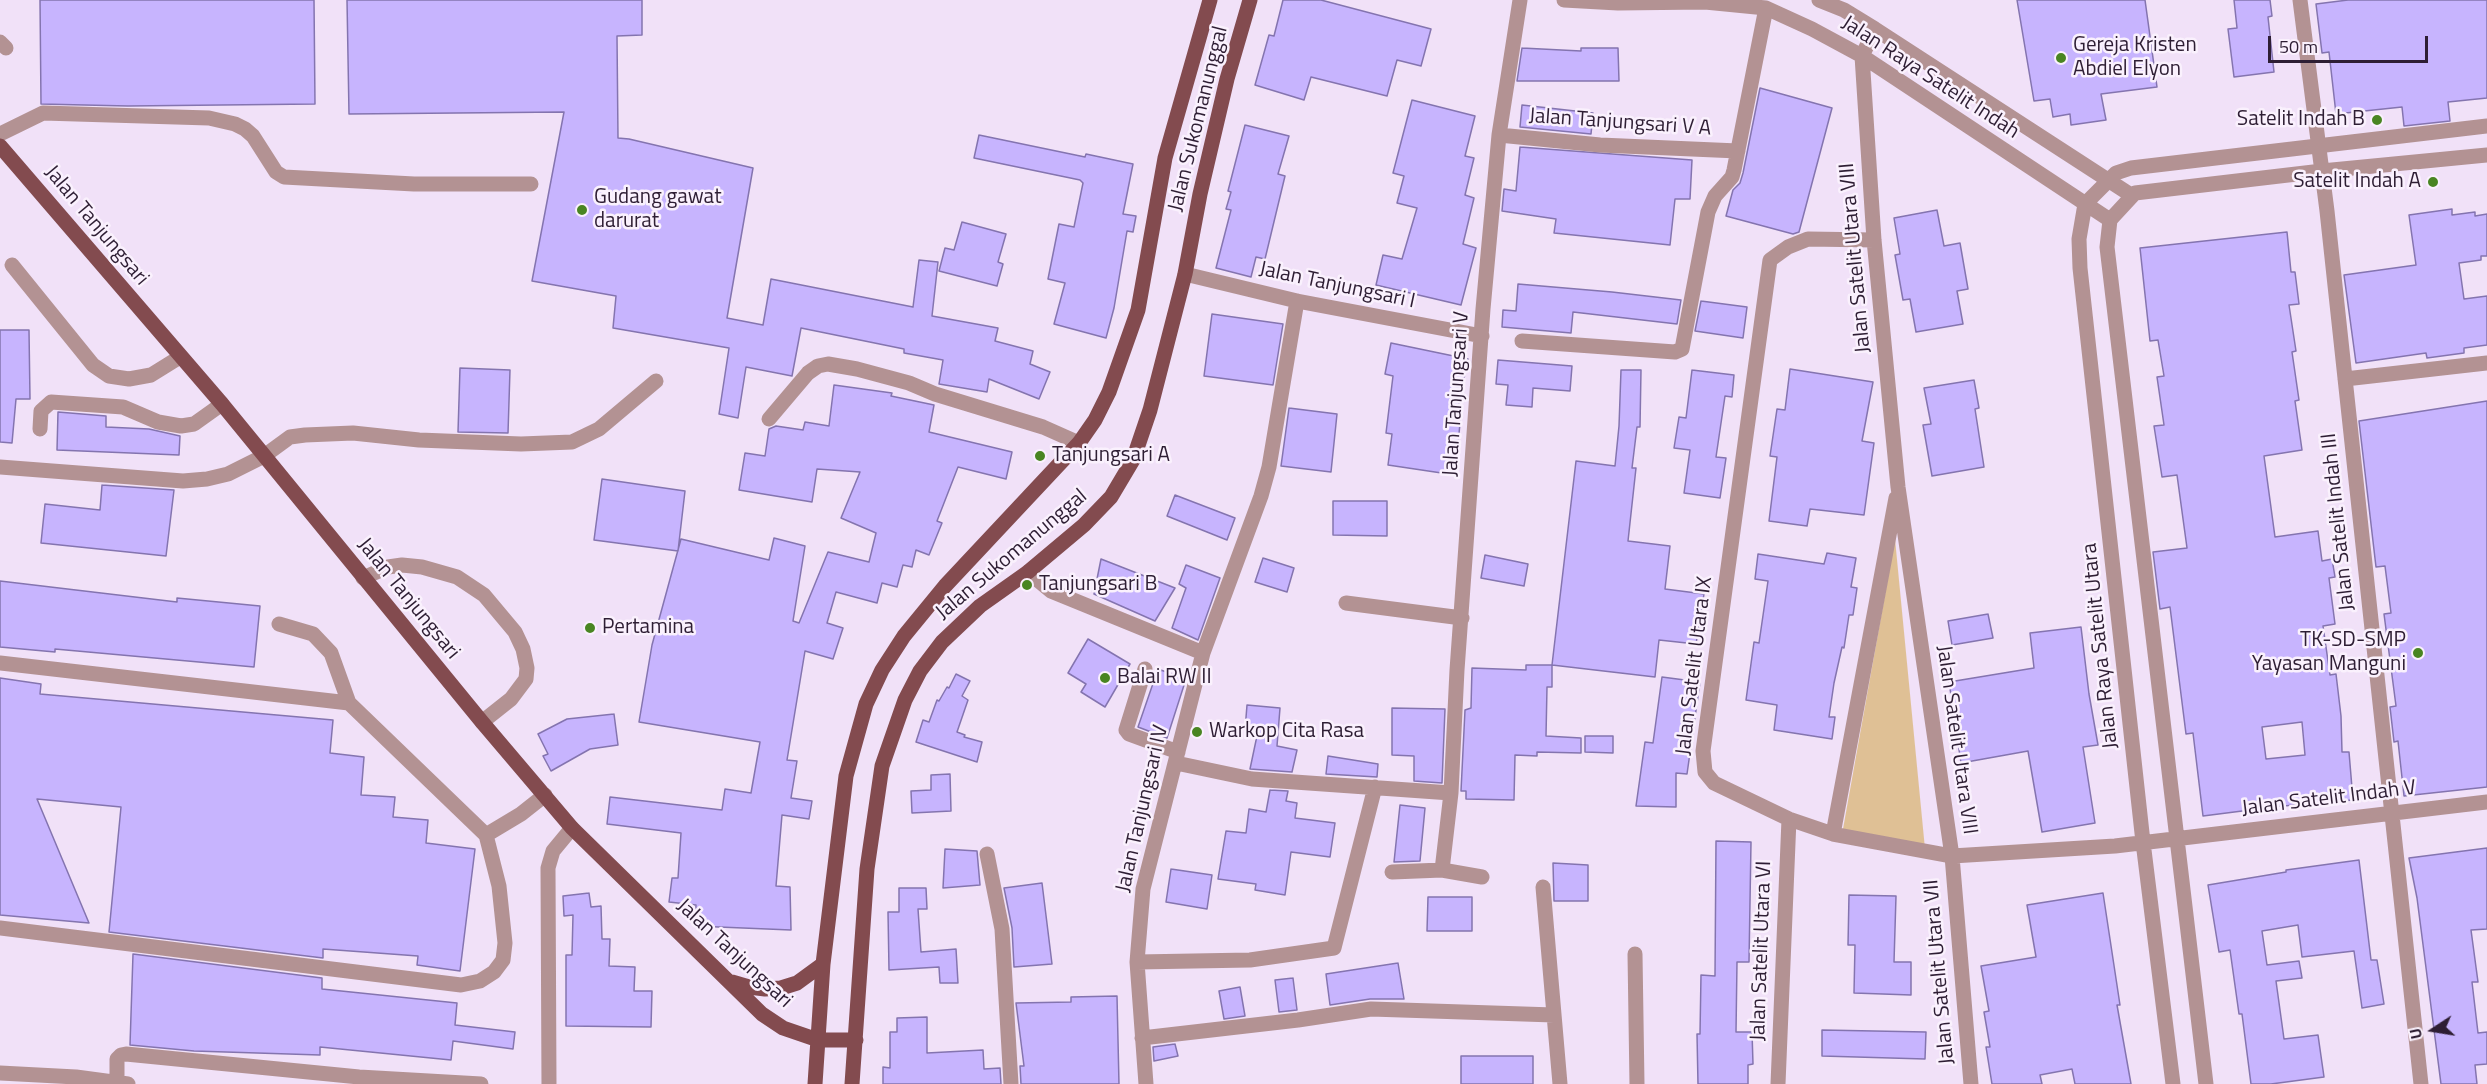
<!DOCTYPE html>
<style>
body{margin:0}
#map{position:relative;width:2487px;height:1084px;overflow:hidden;background:#f1e1f8;font-family:"Titillium Web",sans-serif}
canvas{display:block}
.north{position:absolute;left:2403px;top:1000px;width:60px;height:60px;-webkit-text-stroke:4px #faf1fd;paint-order:stroke;rotate:258deg;font-size:16px;font-weight:700;line-height:24px;text-align:center;color:#2e1e34}
.north::after{content:'';display:block;margin:auto;width:21px;height:27px;background:#2e1e34;clip-path:polygon(50% 0,100% 100%,50% 72%,0 100%)}
.scale{position:absolute;left:2268px;top:36px;width:160px;height:27px;box-sizing:border-box;border:3px solid #2e1e34;border-top:0;padding-left:8px;font-size:18px;line-height:21px;white-space:nowrap;color:#2e1e34;-webkit-text-stroke:4px #faf1fd;paint-order:stroke}
</style>
<div id="map">
<canvas width="2487" height="1084"></canvas>
<div class="north">U</div>
<div class="scale">50 m</div>
</div>
<script>
const g = document.querySelector('canvas').getContext('2d');
g.lineJoin = 'round';
function fillPath(path, color) { g.fillStyle = color; g.fill(path, 'evenodd'); }
const shape = rows => new Path2D(rows.map(r => 'M' + r).join(''));
function stroke(path, color, width, dash) { g.strokeStyle = color; g.lineWidth = width; g.lineCap = dash ? 'butt' : 'round'; g.setLineDash(dash || []); g.stroke(path); }
function write(font, color, halo, rows, align = 'center') {
  g.font = font + ' "Titillium Web",sans-serif'; g.lineWidth = 5; g.setLineDash([]); g.textBaseline = 'middle'; g.strokeStyle = halo; g.fillStyle = color; for (const [text, x, y, turn = 0] of rows) {
    g.save(); g.translate(x, y); g.rotate((+turn || 0) * Math.PI / 180); g.textAlign = isNaN(turn) ? turn : align; if (halo) g.strokeText(text, 0, 0); g.fillText(text, 0, 0); g.restore();
  }
}
fillPath(shape([
 [1895,539,1925,849,1843,829]
]), '#dfc095');
const building = shape([
 [40,0,314,0,315,104,128,106,41,104,40,0],
 [347,0,642,0,642,35,617,36,618,138,629,139,753,168,727,318,763,325,771,279,913,307,919,260,938,262,932,316,998,328,995,341,1033,351,1030,364,1050,372,1039,399,989,379,987,392,939,384,943,360,904,353,904,349,801,328,792,376,746,367,738,418,719,414,729,348,613,328,616,296,532,281,564,112,349,114,347,0],
 [1283,0,1321,0,1431,29,1421,66,1397,60,1387,96,1311,77,1304,100,1255,85,1269,35,1274,36,1283,0],
 [2017,0,2145,0,2157,87,2101,94,2106,120,2071,125,2070,114,2053,117,2050,99,2034,101,2017,0],
 [2234,0,2270,0,2272,16,2268,17,2274,72,2234,77,2228,29,2237,28,2234,0],
 [2348,0,2487,0,2487,98,2448,102,2450,121,2404,126,2402,107,2336,114,2329,52,2322,53,2316,4,2348,0],
 [1522,48,1581,51,1581,48,1618,48,1619,81,1517,81,1522,48],
 [1760,88,1832,108,1799,232,1793,234,1726,216,1733,190,1740,183,1743,173,1760,88],
 [1412,100,1475,116,1465,156,1474,158,1465,195,1474,198,1463,244,1476,248,1461,305,1376,285,1383,255,1402,259,1417,208,1397,203,1404,176,1393,173,1412,100],
 [1522,105,1593,113,1591,134,1520,127,1522,105],
 [1245,125,1289,136,1278,174,1285,176,1265,259,1256,257,1251,277,1216,268,1231,210,1226,209,1231,192,1228,191,1245,125],
 [979,135,1085,157,1086,154,1133,164,1123,214,1136,216,1133,232,1127,231,1114,308,1106,338,1054,324,1065,283,1048,279,1059,224,1074,227,1083,183,1080,180,974,158,979,135],
 [1520,147,1692,160,1690,199,1675,199,1670,245,1554,233,1556,219,1502,211,1504,189,1516,191,1520,147],
 [2452,209,2452,215,2475,212,2475,216,2487,214,2487,256,2481,256,2481,260,2459,263,2464,299,2487,296,2487,345,2464,348,2464,353,2427,358,2426,353,2356,363,2344,275,2416,265,2409,215,2452,209],
 [1937,210,1944,246,1960,243,1968,289,1957,291,1963,324,1916,332,1910,299,1903,300,1895,255,1900,254,1894,218,1937,210],
 [962,222,1006,234,998,262,1003,264,997,286,939,271,945,248,954,250,962,222],
 [2287,232,2291,272,2295,272,2299,304,2289,305,2296,351,2292,352,2299,400,2295,401,2302,450,2264,456,2275,537,2318,531,2322,561,2332,559,2335,577,2329,578,2335,624,2323,626,2330,675,2336,674,2341,716,2342,752,2349,752,2353,800,2272,807,2272,811,2250,813,2250,810,2203,816,2193,733,2186,734,2170,607,2160,609,2153,552,2187,548,2177,475,2162,477,2154,426,2164,425,2157,377,2164,376,2158,340,2150,341,2140,248,2287,232],
 [2302,722,2305,755,2266,759,2262,727,2302,722],
 [1518,284,1612,292,1681,300,1677,324,1573,312,1571,333,1502,327,1503,310,1516,311,1518,284],
 [1701,301,1747,307,1743,338,1695,331,1701,301],
 [1212,314,1283,324,1273,385,1204,376,1212,314],
 [0,330,29,330,30,399,16,399,12,443,0,442,0,330],
 [1391,343,1468,359,1457,413,1461,413,1455,475,1388,465,1392,434,1386,433,1393,376,1385,374,1391,343],
 [1498,360,1572,366,1570,391,1533,388,1532,407,1506,405,1508,385,1496,384,1498,360],
 [460,368,510,370,508,433,458,432,460,368],
 [1790,369,1873,382,1862,441,1874,443,1864,515,1810,509,1807,526,1769,521,1777,457,1770,456,1777,409,1785,410,1790,369],
 [1621,370,1641,370,1640,427,1637,427,1632,468,1636,468,1628,541,1670,546,1665,589,1704,594,1696,644,1659,640,1655,677,1552,665,1576,461,1615,466,1619,426,1621,370],
 [1692,370,1734,375,1732,397,1725,396,1716,457,1726,458,1720,498,1684,493,1690,450,1674,448,1679,417,1686,418,1692,370],
 [1974,380,1979,408,1975,409,1984,467,1932,476,1923,425,1931,424,1924,388,1974,380],
 [834,385,892,393,891,396,934,405,929,432,1012,452,1006,479,958,467,937,521,942,523,929,555,916,550,912,567,903,565,897,587,882,583,877,603,836,592,827,623,843,628,833,659,805,651,787,760,797,761,791,798,812,801,809,819,782,815,776,886,790,887,791,930,695,926,696,905,669,902,672,878,678,878,681,833,607,824,610,797,722,810,725,789,751,793,760,742,639,722,652,645,681,539,769,560,774,538,805,546,793,621,799,623,828,552,869,562,876,533,841,518,860,472,817,469,812,502,739,490,745,453,765,456,769,429,776,426,803,430,805,422,829,426,834,385],
 [2487,401,2487,787,2404,796,2398,741,2394,742,2390,707,2396,706,2384,614,2391,613,2385,566,2376,567,2359,421,2487,401],
 [1289,408,1337,414,1331,472,1281,466,1289,408],
 [58,412,106,416,106,427,149,429,180,436,179,455,57,450,58,412],
 [602,479,685,491,678,551,594,540,602,479],
 [102,485,174,490,166,556,41,543,45,504,100,510,102,485],
 [1175,495,1235,518,1227,540,1167,516,1175,495],
 [1333,501,1387,501,1387,536,1333,535,1333,501],
 [1827,553,1856,558,1851,587,1857,588,1853,615,1849,615,1844,648,1842,647,1834,683,1829,717,1835,717,1832,739,1774,730,1777,705,1746,700,1754,642,1759,643,1768,581,1755,579,1758,554,1824,564,1827,553],
 [1485,555,1528,564,1524,586,1481,578,1485,555],
 [1263,558,1294,568,1287,592,1255,582,1263,558],
 [1101,559,1175,588,1155,621,1094,594,1101,559],
 [1186,565,1220,578,1198,640,1172,628,1186,588,1179,584,1186,565],
 [0,581,177,602,177,598,260,606,254,667,55,649,55,652,0,647,0,581],
 [1988,614,1993,638,1952,645,1948,621,1988,614],
 [2081,627,2089,694,2098,745,2083,747,2095,823,2042,832,2028,751,1961,763,1949,682,2034,668,2030,633,2081,627],
 [1088,639,1130,664,1105,707,1081,692,1086,684,1068,673,1088,639],
 [1526,665,1552,665,1552,687,1547,687,1546,736,1581,738,1581,753,1537,752,1537,756,1515,755,1514,800,1466,799,1466,791,1461,791,1465,710,1471,708,1472,668,1526,670,1526,665],
 [1158,669,1186,679,1167,738,1138,727,1158,669],
 [956,674,970,681,962,696,968,700,957,732,965,735,964,737,982,742,977,762,916,742,923,720,929,722,937,700,939,701,947,687,949,688,956,674],
 [1662,677,1700,682,1687,774,1676,773,1676,807,1636,806,1645,742,1653,743,1662,677],
 [0,678,41,684,40,694,333,720,330,753,364,757,361,795,395,797,393,817,428,820,426,843,475,849,460,971,417,965,418,956,323,949,323,958,109,932,121,807,37,799,89,923,0,915,0,678],
 [1247,705,1280,708,1277,746,1297,750,1292,772,1250,769,1258,731,1245,730,1247,705],
 [1392,708,1445,709,1442,783,1414,781,1414,756,1392,755,1392,708],
 [614,714,618,745,590,749,551,771,543,756,548,754,538,734,567,719,614,714],
 [1585,736,1613,736,1613,753,1585,752,1585,736],
 [1328,756,1378,764,1377,777,1326,774,1328,756],
 [950,774,951,811,912,813,911,791,931,790,931,775,950,774],
 [1270,790,1288,791,1286,801,1297,803,1295,818,1335,823,1330,857,1291,852,1285,895,1255,890,1256,884,1218,879,1226,831,1246,833,1249,809,1266,812,1270,790],
 [1400,805,1425,808,1420,861,1394,862,1400,805],
 [1716,841,1751,842,1749,962,1737,962,1736,1032,1752,1032,1753,1064,1748,1065,1748,1084,1698,1084,1697,1034,1700,1034,1701,975,1715,976,1716,841],
 [2487,848,2487,929,2471,930,2478,982,2472,982,2478,1033,2487,1032,2487,1064,2475,1065,2477,1084,2441,1084,2417,898,2409,858,2487,848],
 [945,849,977,851,980,885,943,888,945,849],
 [2359,860,2371,960,2377,960,2384,1004,2362,1008,2354,951,2302,957,2298,925,2262,931,2267,965,2299,961,2302,978,2276,981,2284,1039,2318,1035,2324,1077,2271,1084,2251,1084,2242,1014,2239,1014,2230,950,2219,952,2208,885,2286,872,2286,870,2359,860],
 [1553,863,1588,865,1588,901,1554,901,1553,863],
 [1171,869,1212,875,1207,909,1166,902,1171,869],
 [1042,883,1052,964,1014,967,1012,928,1004,888,1042,883],
 [899,888,926,888,927,909,918,909,921,952,956,949,958,983,940,983,939,967,889,970,888,912,899,912,899,888],
 [589,893,591,907,601,906,602,939,610,939,609,966,635,967,634,991,652,991,651,1027,566,1026,566,955,572,955,573,915,564,916,563,896,589,893],
 [2103,893,2120,1005,2117,1005,2131,1084,2075,1084,2072,1069,2040,1075,2042,1084,1992,1084,1986,1047,1990,1047,1984,1012,1989,1011,1981,966,2036,957,2027,905,2103,893],
 [1849,895,1896,896,1894,962,1911,962,1911,995,1854,993,1855,945,1848,945,1849,895],
 [1428,897,1472,897,1472,931,1427,931,1428,897],
 [133,954,322,978,322,989,457,1003,455,1025,515,1032,513,1049,453,1041,451,1060,320,1047,320,1055,194,1051,130,1045,133,954],
 [1398,963,1404,999,1370,999,1330,1005,1326,974,1398,963],
 [1293,978,1297,1010,1279,1012,1275,980,1293,978],
 [1240,987,1245,1016,1224,1019,1219,991,1240,987],
 [1117,996,1119,1084,1021,1084,1020,1066,1024,1066,1016,1003,1071,1002,1071,997,1117,996],
 [927,1017,927,1053,983,1050,984,1069,1000,1068,1001,1084,883,1084,883,1067,890,1068,890,1032,897,1032,897,1018,927,1017],
 [1822,1030,1926,1032,1925,1059,1822,1056,1822,1030],
 [1175,1044,1178,1056,1154,1061,1153,1047,1175,1044],
 [1461,1056,1533,1056,1533,1084,1461,1084,1461,1056]
]);
fillPath(building, '#c7b4fe');
stroke(building, '#8474af', 1.5);
stroke(shape([
 [1564,0,1618,3,1705,2,1766,8,1812,29,1862,56,2110,220],
 [1819,0,1844,10,1875,29,2131,195],
 [2300,0,2327,211,2421,1084],
 [1875,29,1862,56,1874,240,1898,487,1952,856,1971,1084],
 [0,42,6,48],
 [0,134,43,113,209,118,235,124,245,129,253,136,276,172,284,177,414,184,531,184],
 [1499,135,1600,145,1738,151],
 [1874,240,1808,239,1788,247,1770,260,1703,751,1705,772,1714,783,1789,819,1833,834,1952,856,2115,846,2487,802],
 [12,265,93,365,109,376,129,379,151,375,180,357],
 [1185,274,1297,301,1482,336],
 [1522,341,1675,352,1682,349,1708,212,1715,196,1732,177,1734,170,1766,8],
 [2345,379,2487,363],
 [769,419,808,373,818,366,828,364,857,369,909,383,935,394,1043,427,1079,443],
 [40,429,41,411,51,402,123,407,158,422,181,426,194,424,222,404],
 [0,467,183,481,207,479,228,474,264,456,290,437,305,435,353,433,419,440,521,444,572,442,599,429,656,381],
 [1028,572,1051,591,1203,653],
 [363,578,388,567,402,565,422,567,457,577,484,595,515,632,523,649,527,668,526,679,511,699,482,722],
 [1346,603,1462,618],
 [279,624,313,634,331,653,349,703],
 [0,663,349,703,486,835,499,886,505,943,503,960,494,972,480,981,461,985,0,928],
 [1145,669,1126,730,1129,734,1178,752],
 [1176,763,1252,779,1451,793],
 [1833,834,1896,498],
 [486,835,521,814,545,795],
 [987,854,1002,929,1011,1084],
 [1442,870,1451,793,1457,670,1483,309,1499,135,1520,0],
 [1392,872,1442,870,1482,877],
 [1543,887,1560,1084],
 [1635,954,1637,1084],
 [1137,962,1250,960,1334,948,1375,787],
 [1142,1038,1298,1020,1371,1009,1554,1015],
 [0,1073,76,1077],
 [117,1083,117,1059,121,1055,126,1054,359,1077,481,1084],
 [77,1084,76,1077,128,1084],
 [549,1084,548,868,553,851,572,828],
 [1146,1084,1137,962,1143,889,1203,653,1261,496,1269,467,1297,301],
 [1778,1084,1789,819],
 [2173,1084,2143,842,2080,268,2079,239,2085,204,2116,173,2131,168,2487,126],
 [2206,1084,2107,247,2110,220,2135,193,2322,171,2487,155]
]), '#b39293', 15);
stroke(shape([
 [0,146,222,404,482,722,572,828,762,1014,783,1028,818,1040,856,1040],
 [732,982,749,987,765,989,781,988,797,983,823,964],
 [815,1084,823,964,846,776,866,704,882,670,904,636,945,586,1079,443,1095,420,1109,392,1138,310,1165,158,1210,0],
 [852,1084,867,869,882,766,905,700,920,671,942,642,980,606,1028,572,1084,525,1111,497,1133,460,1150,410,1185,274,1200,194,1227,79,1250,0]
]), '#834b4f', 15);
for (const [x, y, r, color] of [
 [2061,58,6,"#498522"],
 [2377,120,6,"#498522"],
 [2433,182,6,"#498522"],
 [582,210,6,"#498522"],
 [1040,456,6,"#498522"],
 [1027,585,6,"#498522"],
 [590,628,6,"#498522"],
 [2418,653,6,"#498522"],
 [1105,678,6,"#498522"],
 [1197,732,6,"#498522"]
]) { const dot = new Path2D(); dot.arc(x, y, r, 0, 2 * Math.PI); g.fillStyle = color; g.fill(dot); stroke(dot, '#faf1fd', 2); }
write('21px', '#2e1e34', '#faf1fd', [
 ["Gereja Kristen",2073,46],
 ["Abdiel Elyon",2073,70],
 ["Satelit Indah B",2365,120,"right"],
 ["Satelit Indah A",2421,182,"right"],
 ["Gudang gawat",594,198],
 ["darurat",594,222],
 ["Tanjungsari A",1052,456],
 ["Tanjungsari B",1039,585],
 ["Pertamina",602,628],
 ["TK-SD-SMP",2406,641,"right"],
 ["Yayasan Manguni",2406,665,"right"],
 ["Balai RW II",1117,678],
 ["Warkop Cita Rasa",1209,732]
], 'left');
write('21px', '#2e1e34', '#faf1fd', [
 ["Jalan Raya Satelit Indah",1930,78,33],
 ["Jalan Sukomanunggal",1199,119,-76],
 ["Jalan Tanjungsari V A",1620,123,4],
 ["Jalan Tanjungsari",96,226,50],
 ["Jalan Satelit Utara VIII",1856,258,-95],
 ["Jalan Tanjungsari I",1337,286,12],
 ["Jalan Tanjungsari V",1457,394,-86],
 ["Jalan Satelit Indah III",2339,522,-96],
 ["Jalan Sukomanunggal",1012,555,-40],
 ["Jalan Tanjungsari",408,599,51],
 ["Jalan Raya Satelit Utara",2101,646,-96],
 ["Jalan Satelit Utara IX",1695,666,-83],
 ["Jalan Satelit Utara VIII",1956,740,82],
 ["Jalan Satelit Indah V",2329,799,-7],
 ["Jalan Tanjungsari IV",1143,809,-77],
 ["Jalan Satelit Utara VI",1762,951,-88],
 ["Jalan Tanjungsari",734,954,43],
 ["Jalan Satelit Utara VII",1940,972,-95]
]);
</script>
